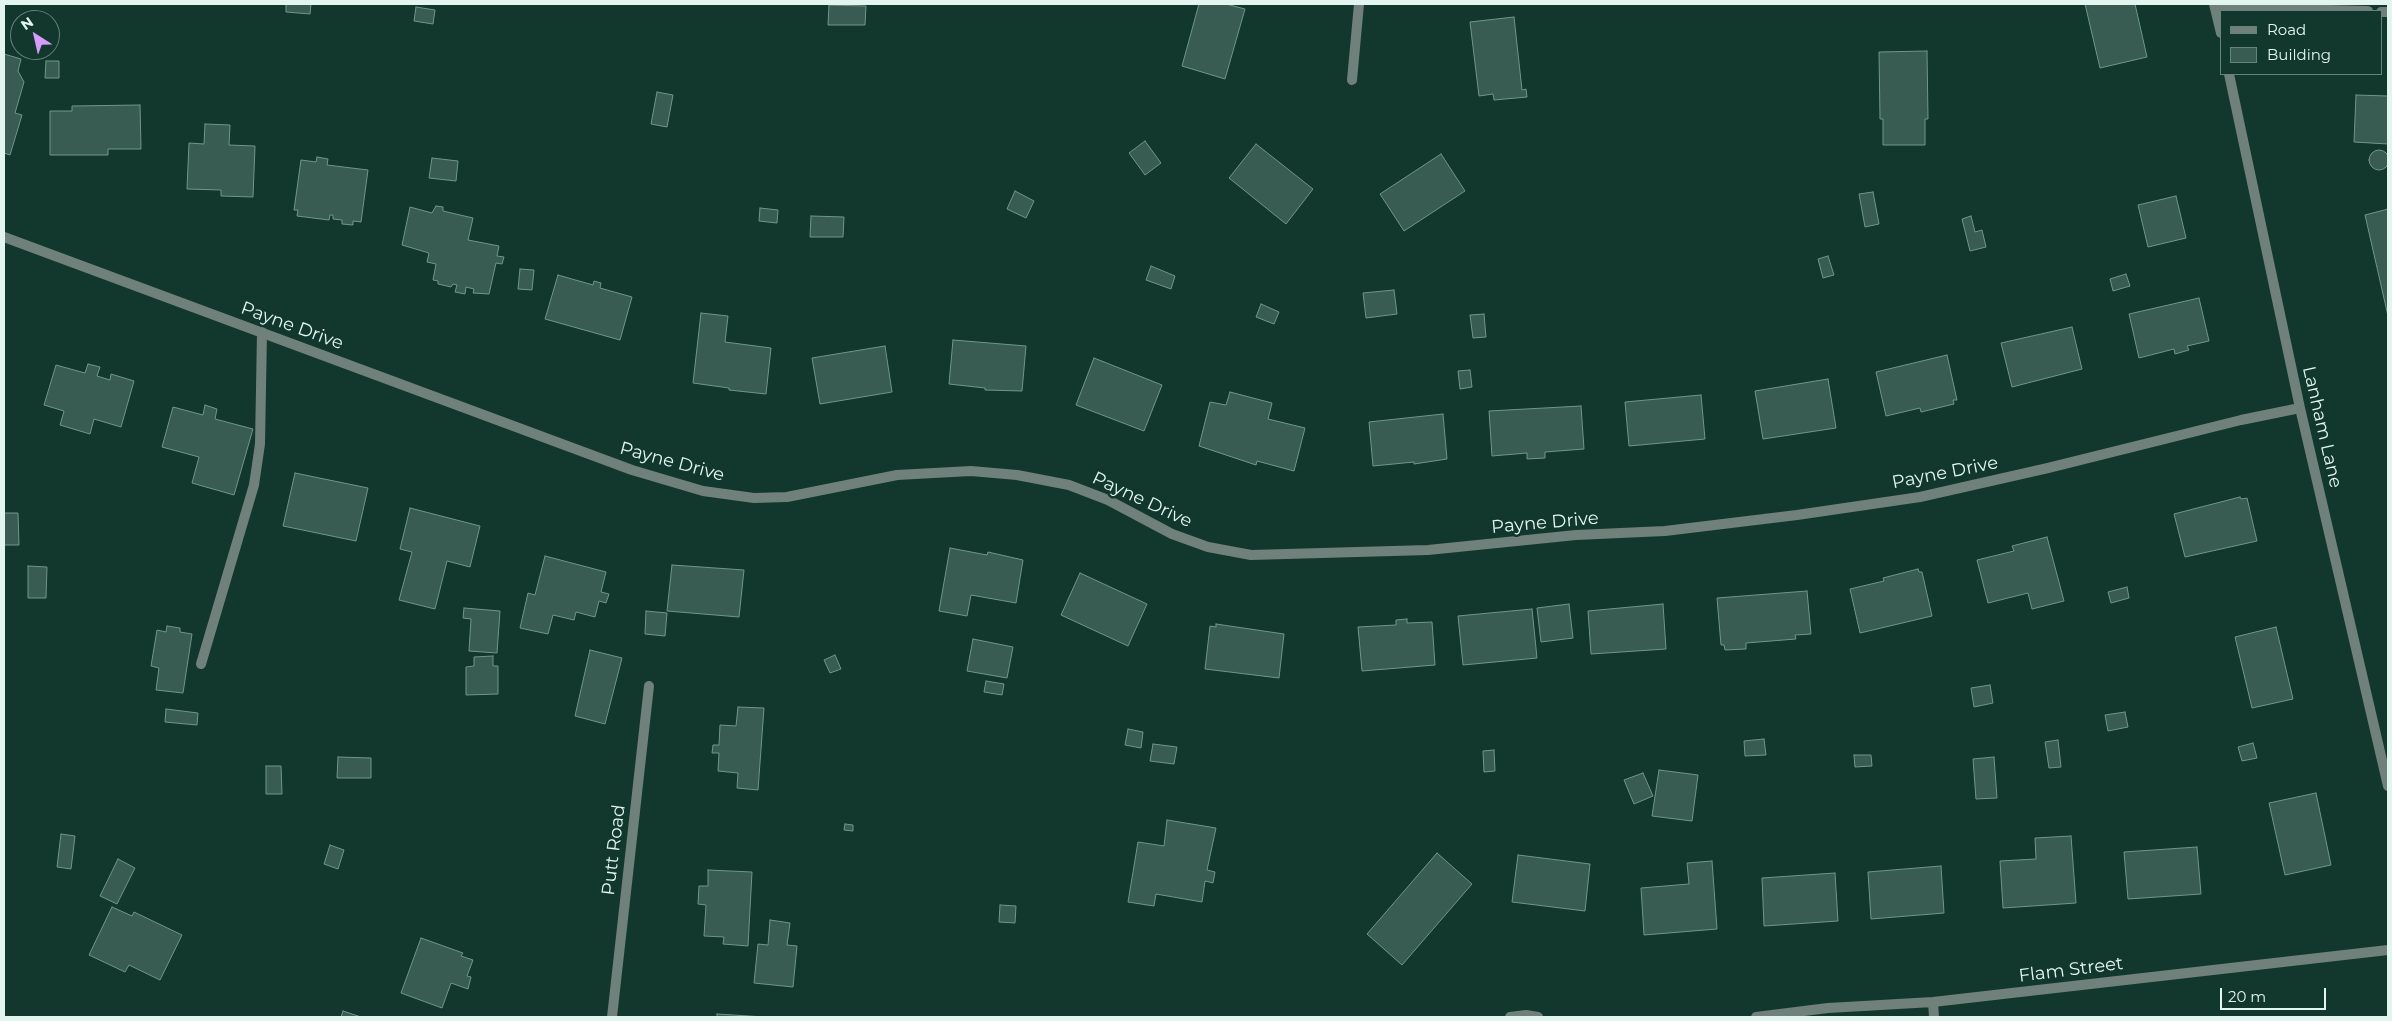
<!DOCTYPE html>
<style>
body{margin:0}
#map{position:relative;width:2392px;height:1021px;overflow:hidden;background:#12372d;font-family:Montserrat,sans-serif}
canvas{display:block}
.frame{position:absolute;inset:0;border:5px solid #e2f6ef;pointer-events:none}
.legend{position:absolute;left:2220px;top:10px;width:162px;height:65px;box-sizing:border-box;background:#12372d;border:1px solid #65837b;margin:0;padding:6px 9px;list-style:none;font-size:15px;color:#e2f6ef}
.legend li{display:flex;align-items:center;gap:10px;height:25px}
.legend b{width:25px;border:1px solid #65837b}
.north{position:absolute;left:10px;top:10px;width:50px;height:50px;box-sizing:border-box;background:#12372d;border:1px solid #65837b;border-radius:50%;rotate:325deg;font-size:14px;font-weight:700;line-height:20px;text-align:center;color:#e2f6ef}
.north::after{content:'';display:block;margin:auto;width:18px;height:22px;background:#d59cfb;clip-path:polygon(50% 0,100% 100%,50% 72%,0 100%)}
.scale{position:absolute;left:2220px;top:988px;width:106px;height:22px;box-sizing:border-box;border:2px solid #e2f6ef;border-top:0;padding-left:6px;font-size:15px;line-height:18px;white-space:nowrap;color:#e2f6ef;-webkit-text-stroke:4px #12372d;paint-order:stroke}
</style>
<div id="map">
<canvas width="2392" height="1021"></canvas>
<div class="frame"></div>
<ul class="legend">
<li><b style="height:6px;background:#70807a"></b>Road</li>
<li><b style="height:14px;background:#385c51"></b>Building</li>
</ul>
<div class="north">N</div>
<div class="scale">20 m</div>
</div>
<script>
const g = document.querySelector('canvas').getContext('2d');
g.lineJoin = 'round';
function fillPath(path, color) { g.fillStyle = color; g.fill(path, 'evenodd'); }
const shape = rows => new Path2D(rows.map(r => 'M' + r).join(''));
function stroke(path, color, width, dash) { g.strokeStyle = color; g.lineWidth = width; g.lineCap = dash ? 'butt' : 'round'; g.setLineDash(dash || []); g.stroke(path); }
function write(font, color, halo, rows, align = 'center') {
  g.font = font + ' Montserrat,sans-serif'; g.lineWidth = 5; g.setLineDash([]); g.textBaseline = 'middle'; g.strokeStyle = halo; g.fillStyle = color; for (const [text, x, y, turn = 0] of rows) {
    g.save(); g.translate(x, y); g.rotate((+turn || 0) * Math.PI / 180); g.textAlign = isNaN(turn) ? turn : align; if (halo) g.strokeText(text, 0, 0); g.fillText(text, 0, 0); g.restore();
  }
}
const building = shape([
 [286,4,311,4,310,14,286,12,286,4],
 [1199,4,1226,4,1245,9,1225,79,1182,66,1199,4],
 [2085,4,2135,4,2147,57,2100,68,2085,4],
 [829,5,866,6,865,25,828,25,829,5],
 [416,7,435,10,433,24,414,21,416,7],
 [1514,17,1522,90,1526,89,1527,97,1494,100,1493,94,1479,96,1470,22,1514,17],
 [1927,51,1928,119,1925,119,1925,145,1883,145,1883,119,1880,119,1879,52,1927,51],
 [4,54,21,59,18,71,24,82,15,113,22,115,10,155,4,153,4,54],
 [46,61,59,61,59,78,45,78,46,61],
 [657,92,673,95,667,127,651,124,657,92],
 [2356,95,2388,96,2388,144,2354,142,2356,95],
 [140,105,141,149,108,149,108,155,50,155,50,111,72,111,72,106,140,105],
 [205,124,230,125,229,145,255,146,253,197,221,196,221,190,187,189,189,143,204,144,205,124],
 [1145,141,1161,163,1145,175,1129,153,1145,141],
 [1256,144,1313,189,1286,224,1229,178,1256,144],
 '2369 160a10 10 0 1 1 20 0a10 10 0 1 1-20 0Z',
 [1441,154,1465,191,1404,231,1380,194,1441,154],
 [317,157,328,159,327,165,368,170,361,222,353,221,353,225,342,224,342,220,333,219,333,215,330,215,329,220,297,216,298,210,294,210,301,160,316,162,317,157],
 [432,158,458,161,456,181,429,178,432,158],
 [1015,191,1034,201,1026,218,1007,209,1015,191],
 [1873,192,1879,224,1865,227,1859,194,1873,192],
 [2176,196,2186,238,2148,247,2138,205,2176,196],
 [436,206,443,207,443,211,473,218,468,240,499,246,497,256,504,257,502,264,496,263,489,294,473,293,474,289,466,287,465,294,455,292,457,285,453,284,451,287,438,284,438,281,433,280,436,264,427,262,429,253,402,245,410,207,432,213,436,206],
 [760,208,778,210,777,223,759,221,760,208],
 [2388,209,2388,316,2365,215,2388,209],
 [811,216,844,217,843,237,810,237,811,216],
 [1971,216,1975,232,1982,230,1986,247,1970,251,1962,219,1971,216],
 [1828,256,1834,275,1823,278,1818,259,1828,256],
 [1151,266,1175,276,1171,289,1146,280,1151,266],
 [520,269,534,270,532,290,518,289,520,269],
 [2126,274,2130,286,2113,291,2110,279,2126,274],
 [558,275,593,285,594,281,601,283,600,288,632,297,620,340,545,319,558,275],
 [1394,290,1397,314,1366,318,1363,293,1394,290],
 [2199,298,2209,341,2187,346,2189,350,2175,354,2174,349,2139,358,2129,314,2199,298],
 [1261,304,1279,312,1274,324,1256,317,1261,304],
 [701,313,728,316,725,342,771,348,766,394,729,390,729,388,693,383,701,313],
 [1484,314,1486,337,1473,338,1470,315,1484,314],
 [2072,327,2082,369,2012,387,2001,343,2072,327],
 [953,340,1026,346,1022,391,985,390,985,388,949,384,953,340],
 [885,346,892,392,820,404,812,358,885,346],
 [1947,355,1957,400,1953,400,1954,404,1921,412,1920,408,1886,416,1876,372,1947,355],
 [1094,358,1162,385,1144,431,1076,405,1094,358],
 [88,364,100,367,97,376,110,380,111,374,134,381,121,427,94,419,90,434,60,425,64,411,44,405,56,365,85,373,88,364],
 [1470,370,1472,387,1460,389,1458,371,1470,370],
 [1828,379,1836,428,1763,439,1755,391,1828,379],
 [1230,392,1272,403,1268,419,1305,428,1294,471,1257,461,1256,465,1199,446,1210,402,1226,405,1230,392],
 [1701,395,1705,439,1629,446,1625,402,1701,395],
 [205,405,217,409,215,419,253,429,234,495,192,483,199,457,162,447,173,407,203,415,205,405],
 [1581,406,1584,449,1545,452,1545,458,1527,459,1527,453,1492,456,1489,411,1581,406],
 [1443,414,1447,459,1414,464,1414,462,1373,466,1369,422,1443,414],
 [295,473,368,488,356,541,283,526,295,473],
 [2240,497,2241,499,2247,498,2257,541,2185,557,2174,514,2240,497],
 [410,508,480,526,470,567,447,561,435,609,399,600,412,552,400,549,410,508],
 [4,513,18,513,19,545,4,545,4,513],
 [2047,537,2064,601,2032,609,2028,593,1988,603,1977,560,2014,551,2012,546,2047,537],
 [950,548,987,555,988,552,1023,560,1016,603,971,595,967,616,939,611,950,548],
 [545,556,606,572,601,592,609,594,606,603,599,601,595,617,576,612,574,620,553,615,548,634,520,628,528,593,535,595,545,556],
 [672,565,744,570,739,617,667,611,672,565],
 [28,566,47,567,46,598,28,598,28,566],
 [1918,569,1919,572,1922,572,1932,616,1860,633,1850,589,1884,581,1883,578,1918,569],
 [1080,573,1147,604,1128,646,1061,615,1080,573],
 [2127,587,2129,598,2111,603,2108,592,2127,587],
 [1807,591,1811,634,1795,635,1796,639,1746,643,1746,649,1725,650,1724,645,1721,645,1717,598,1807,591],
 [1569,604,1573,638,1541,642,1537,608,1569,604],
 [1663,604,1666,649,1591,654,1588,611,1663,604],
 [464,608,500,611,497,653,469,651,471,619,463,618,464,608],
 [1532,609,1537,658,1463,665,1458,616,1532,609],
 [646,611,667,613,665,636,645,634,646,611],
 [1407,619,1407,623,1432,622,1435,665,1362,671,1358,627,1396,625,1396,620,1407,619],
 [1216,624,1284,634,1279,678,1205,669,1210,626,1216,627,1216,624],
 [167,626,180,628,180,632,192,634,183,693,156,690,159,668,151,666,157,630,166,632,167,626],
 [2276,627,2293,699,2252,708,2235,637,2276,627],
 [973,639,1013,647,1007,678,967,671,973,639],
 [590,650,622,658,605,724,575,716,590,650],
 [835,655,841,669,830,673,824,660,835,655],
 [493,656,493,666,498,666,498,694,466,695,466,667,474,666,474,657,493,656],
 [986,681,1004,684,1002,695,984,692,986,681],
 [1990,685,1993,703,1974,707,1971,688,1990,685],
 [738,707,764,708,758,790,737,788,738,773,718,771,719,753,712,753,713,745,719,745,720,725,736,726,738,707],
 [166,709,198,713,197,725,165,722,166,709],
 [2125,712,2128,727,2108,731,2105,715,2125,712],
 [1128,729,1143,732,1141,748,1125,745,1128,729],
 [1764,739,1766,755,1745,756,1744,741,1764,739],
 [2058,740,2061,767,2049,768,2045,742,2058,740],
 [2253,743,2257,758,2242,761,2238,747,2253,743],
 [1153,744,1177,747,1174,764,1150,761,1153,744],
 [1494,750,1495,771,1484,772,1483,751,1494,750],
 [1854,755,1871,755,1872,766,1855,767,1854,755],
 [338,757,371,758,371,778,337,778,338,757],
 [1994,757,1997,798,1976,799,1973,759,1994,757],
 [266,766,281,766,282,794,266,794,266,766],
 [1659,770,1698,775,1692,821,1652,816,1659,770],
 [1643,773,1653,796,1634,804,1624,780,1643,773],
 [2316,793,2331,865,2285,875,2269,803,2316,793],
 [1167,820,1216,828,1207,870,1215,872,1213,883,1205,881,1202,902,1156,894,1154,906,1128,902,1138,842,1164,846,1167,820],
 [845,824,853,825,853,831,844,830,845,824],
 [61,834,75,836,71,869,57,867,61,834],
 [2071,836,2076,903,2003,908,2000,861,2036,859,2035,838,2071,836],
 [330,845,344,850,338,869,324,864,330,845],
 [2197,847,2201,894,2128,899,2124,852,2197,847],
 [1437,853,1472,884,1402,965,1367,934,1437,853],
 [1518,855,1590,864,1585,911,1512,902,1518,855],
 [118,859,135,868,117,904,100,896,118,859],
 [1712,861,1717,929,1644,935,1641,888,1689,884,1687,863,1712,861],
 [1941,866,1944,913,1871,919,1868,872,1941,866],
 [708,870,752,872,748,946,723,944,724,937,704,936,706,905,698,904,699,886,708,886,708,870],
 [1835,873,1838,921,1764,926,1762,878,1835,873],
 [1000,905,1016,906,1015,923,999,922,1000,905],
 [112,907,132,916,134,912,182,935,160,980,129,965,125,972,89,955,112,907],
 [770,920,790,923,787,945,797,946,793,987,754,983,758,944,768,945,770,920],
 [421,938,463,953,461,956,473,960,467,976,471,977,468,989,451,983,442,1008,401,993,421,938],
 [343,1011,361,1017,341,1017,343,1011],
 [717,1014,765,1017,717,1017,717,1014]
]);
fillPath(building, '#385c51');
stroke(building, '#70968a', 1);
stroke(shape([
 [201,664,254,485,260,444,262,332]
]), '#70807a', 10);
stroke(shape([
 [2214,4,2221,33],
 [2215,7,2368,11],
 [2381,12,2388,12],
 [2229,74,2300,408,2388,786],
 [1352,80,1359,4],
 [4,237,632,470,703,491,754,498,787,497,897,475,971,471,1017,475,1069,485,1108,500,1172,534,1208,547,1251,555,1428,550,1576,535,1665,531,1797,515,1920,497,2048,468,2241,420,2300,408],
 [1933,1002,1934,1017],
 [612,1017,649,686],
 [1510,1017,1526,1015,1538,1017],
 [1756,1017,1828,1008,1933,1002,2388,950]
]), '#70807a', 10);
write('18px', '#e2f6ef', '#12372d', [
 ["Payne Drive",292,326,20],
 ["Lanham Lane",2322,427,77],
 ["Payne Drive",672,462,15],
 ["Payne Drive",1945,473,-11],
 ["Payne Drive",1142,500,25],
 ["Payne Drive",1545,523,-5],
 ["Putt Road",614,850,-83],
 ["Flam Street",2071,970,-7]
]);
</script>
